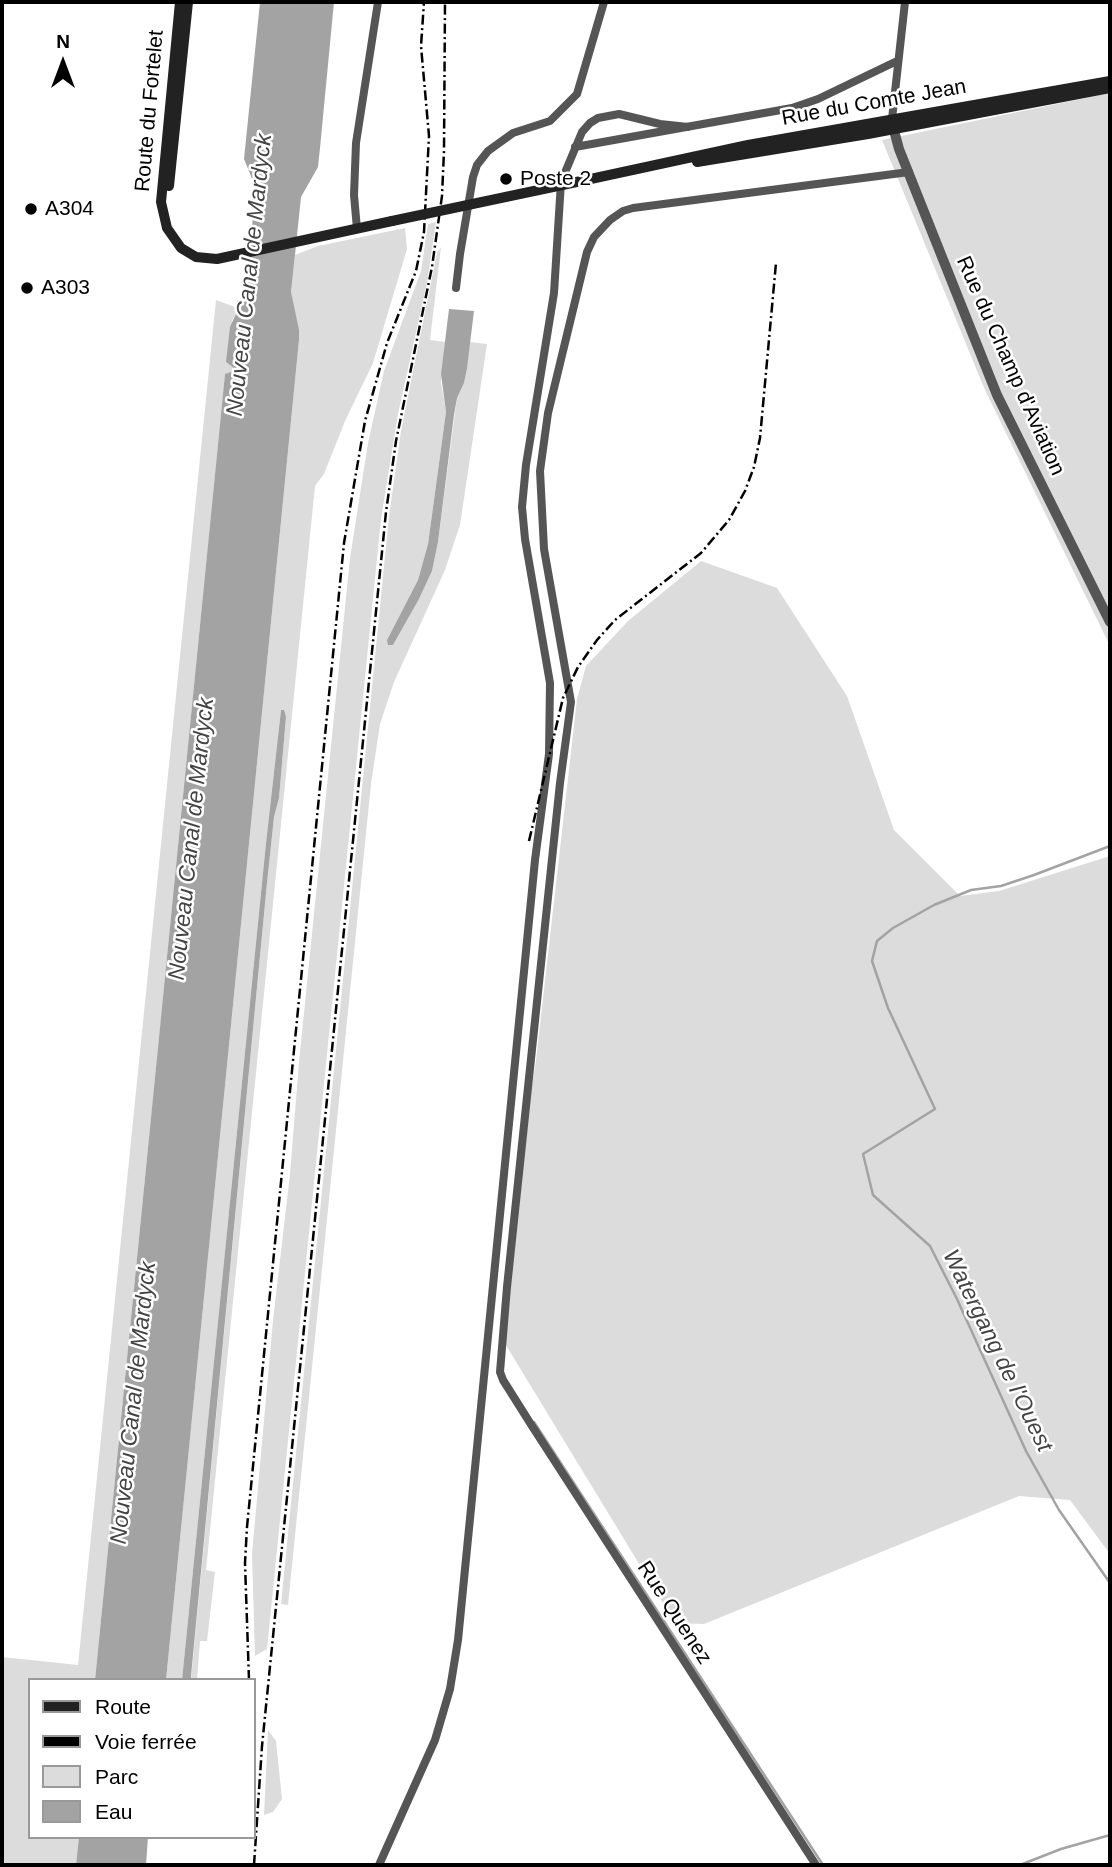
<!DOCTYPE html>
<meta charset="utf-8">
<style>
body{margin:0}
#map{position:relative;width:1112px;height:1867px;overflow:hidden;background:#fff;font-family:Helvetica,sans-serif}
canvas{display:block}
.frame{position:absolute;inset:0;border:4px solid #000;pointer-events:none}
.legend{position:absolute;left:28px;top:1678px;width:228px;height:161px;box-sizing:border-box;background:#fff;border:2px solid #999;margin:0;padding:9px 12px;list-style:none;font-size:21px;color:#000}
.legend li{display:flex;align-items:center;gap:14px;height:35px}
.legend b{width:35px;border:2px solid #999}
.north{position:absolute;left:28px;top:28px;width:70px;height:70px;-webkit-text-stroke:5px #fff;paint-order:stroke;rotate:0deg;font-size:19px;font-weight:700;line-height:28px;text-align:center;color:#000}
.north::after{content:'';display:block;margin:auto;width:24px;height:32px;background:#000;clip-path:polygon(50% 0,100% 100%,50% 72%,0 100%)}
</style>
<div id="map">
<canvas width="1112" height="1867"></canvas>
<div class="frame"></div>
<ul class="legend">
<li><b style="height:9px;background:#222"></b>Route</li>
<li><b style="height:9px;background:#000"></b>Voie ferrée</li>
<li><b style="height:19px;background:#dcdcdc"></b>Parc</li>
<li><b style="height:19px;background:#a3a3a3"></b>Eau</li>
</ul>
<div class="north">N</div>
</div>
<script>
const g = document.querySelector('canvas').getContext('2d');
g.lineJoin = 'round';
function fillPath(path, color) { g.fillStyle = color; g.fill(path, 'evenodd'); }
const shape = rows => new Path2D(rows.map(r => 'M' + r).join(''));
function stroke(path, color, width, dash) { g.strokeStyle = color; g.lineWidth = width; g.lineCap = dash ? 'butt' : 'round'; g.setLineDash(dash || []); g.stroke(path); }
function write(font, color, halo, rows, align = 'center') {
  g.font = font + ' Helvetica,sans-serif'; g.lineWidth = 5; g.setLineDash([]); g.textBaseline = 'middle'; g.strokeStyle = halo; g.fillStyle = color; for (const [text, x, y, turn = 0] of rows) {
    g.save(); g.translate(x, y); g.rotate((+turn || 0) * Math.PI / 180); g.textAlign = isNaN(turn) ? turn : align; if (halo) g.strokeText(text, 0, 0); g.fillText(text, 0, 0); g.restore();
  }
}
fillPath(shape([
 [1110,93,1110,646,985,390,882,140],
 [436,222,427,283,398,414,381,519,267,1649,255,1656,252,1554,273,1320,290,1174,299,1062,350,558,368,443,384,371,421,271,428,224],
 [405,228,407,249,373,363,345,421,324,474,315,486,206,1570,215,1572,207,1641,200,1641,197,1680,191,1680,267,883,274,817,279,798,286,717,281,710,266,843,182,1680,166,1680,299,340,291,292,295,255,318,246],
 [441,247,430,340,445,342,441,382,446,412,428,544,418,580,387,640,393,645,419,599,432,571,438,542,457,398,464,383,470,342,487,344,460,525,445,570,394,682,380,724,371,784,288,1605,281,1604,389,516,401,431,437,253],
 [216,300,238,308,232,321,234,371,225,375,95,1680,30,1680,30,1837,79,1837,76,1865,2,1865,2,1657,78,1665],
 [701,561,777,588,847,696,894,830,960,896,999,891,1110,856,1110,1554,1070,1500,1019,1496,704,1624,675,1623,501,1337,513,1205,536,1060,577,699,586,666,628,621],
 [268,1730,276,1741,282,1799,273,1812,264,1815]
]), '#dcdcdc');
fillPath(shape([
 [260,2,334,2,320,148,318,167,301,197,295,255,291,292,299,330,299,340,166,1680,95,1680,225,374,234,371,234,368,226,362,230,327,243,298,246,287,254,206,253,181,244,159],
 [449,309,474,311,467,368,464,383,457,398,454,415,438,542,432,571,419,599,393,645,388,645,387,640,418,580,428,544,446,412,441,374],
 [281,710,284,710,286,717,279,798,274,817,267,883,191,1676,191,1680,182,1680,266,843],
 [79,1837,148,1837,146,1865,76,1865]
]), '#a3a3a3');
stroke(shape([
 [1110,846,1034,875,1001,886,971,890,934,905,893,928,877,941,872,961,888,1008,935,1109,863,1154,873,1195,930,1246,957,1299,1026,1451,1059,1510,1110,1583],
 [534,1422,823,1865],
 [1020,1865,1061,1849,1110,1835]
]), '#a3a3a3', 2.5);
stroke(shape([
 [892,119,905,2],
 [575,147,792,108,818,99,897,61],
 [357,229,354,195,356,143,378,2],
 [456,288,460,254,473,177,477,165,488,151,513,133,550,121,577,94,604,2],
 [379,1865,435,1740,450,1689,458,1640,535,860,549,754,550,683,525,539,522,507,526,465,554,293,561,182,582,132,590,123,598,118,619,114,660,124,688,127],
 [816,1865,532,1426,503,1380,500,1372,507,1287,560,783,571,702,544,549,540,471,548,413,587,252,594,237,610,220,623,211,633,208,909,172]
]), '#555', 8);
stroke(shape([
 [892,123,899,149,997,395,1110,622]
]), '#555', 10);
stroke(shape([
 [180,2,161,202,167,228,181,248,196,257,217,259,392,221],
 [697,162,868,134,1110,88],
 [586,180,748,145,1110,81],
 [169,186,188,2]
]), '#222', 10);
stroke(shape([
 [529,841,563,698,578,667,597,640,615,620,701,553,729,520,745,491,754,467,760,438,776,263],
 [249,1680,245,1563,247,1527,344,543,365,421,387,343,416,271,424,232,429,136,421,46,424,2],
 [254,1865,262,1746,386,512,396,441,432,267,442,196,444,151,445,2]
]), '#000', 2.5, [10, 3.5, 2, 3.5]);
stroke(shape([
 [392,221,586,180]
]), '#222', 10);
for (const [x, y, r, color] of [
 [506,179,7,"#000"],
 [31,209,7,"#000"],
 [27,288,7,"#000"]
]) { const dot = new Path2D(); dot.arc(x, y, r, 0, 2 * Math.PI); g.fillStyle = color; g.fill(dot); stroke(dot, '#fff', 2.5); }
write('21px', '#000', '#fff', [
 ["Rue du Comte Jean",874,103,-10],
 ["Route du Fortelet",150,111,-85],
 ["Rue du Champ d'Aviation",1010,366,66],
 ["Rue Quenez",674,1613,57]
]);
write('21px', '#000', '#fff', [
 ["Poste 2",520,179],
 ["A304",45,209],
 ["A303",41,288]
], 'left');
write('italic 23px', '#444', '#fff', [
 ["Nouveau Canal de Mardyck",250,275,-84],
 ["Nouveau Canal de Mardyck",192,839,-84],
 ["Watergang de l'Ouest",997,1351,64],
 ["Nouveau Canal de Mardyck",134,1403,-84]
]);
</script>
